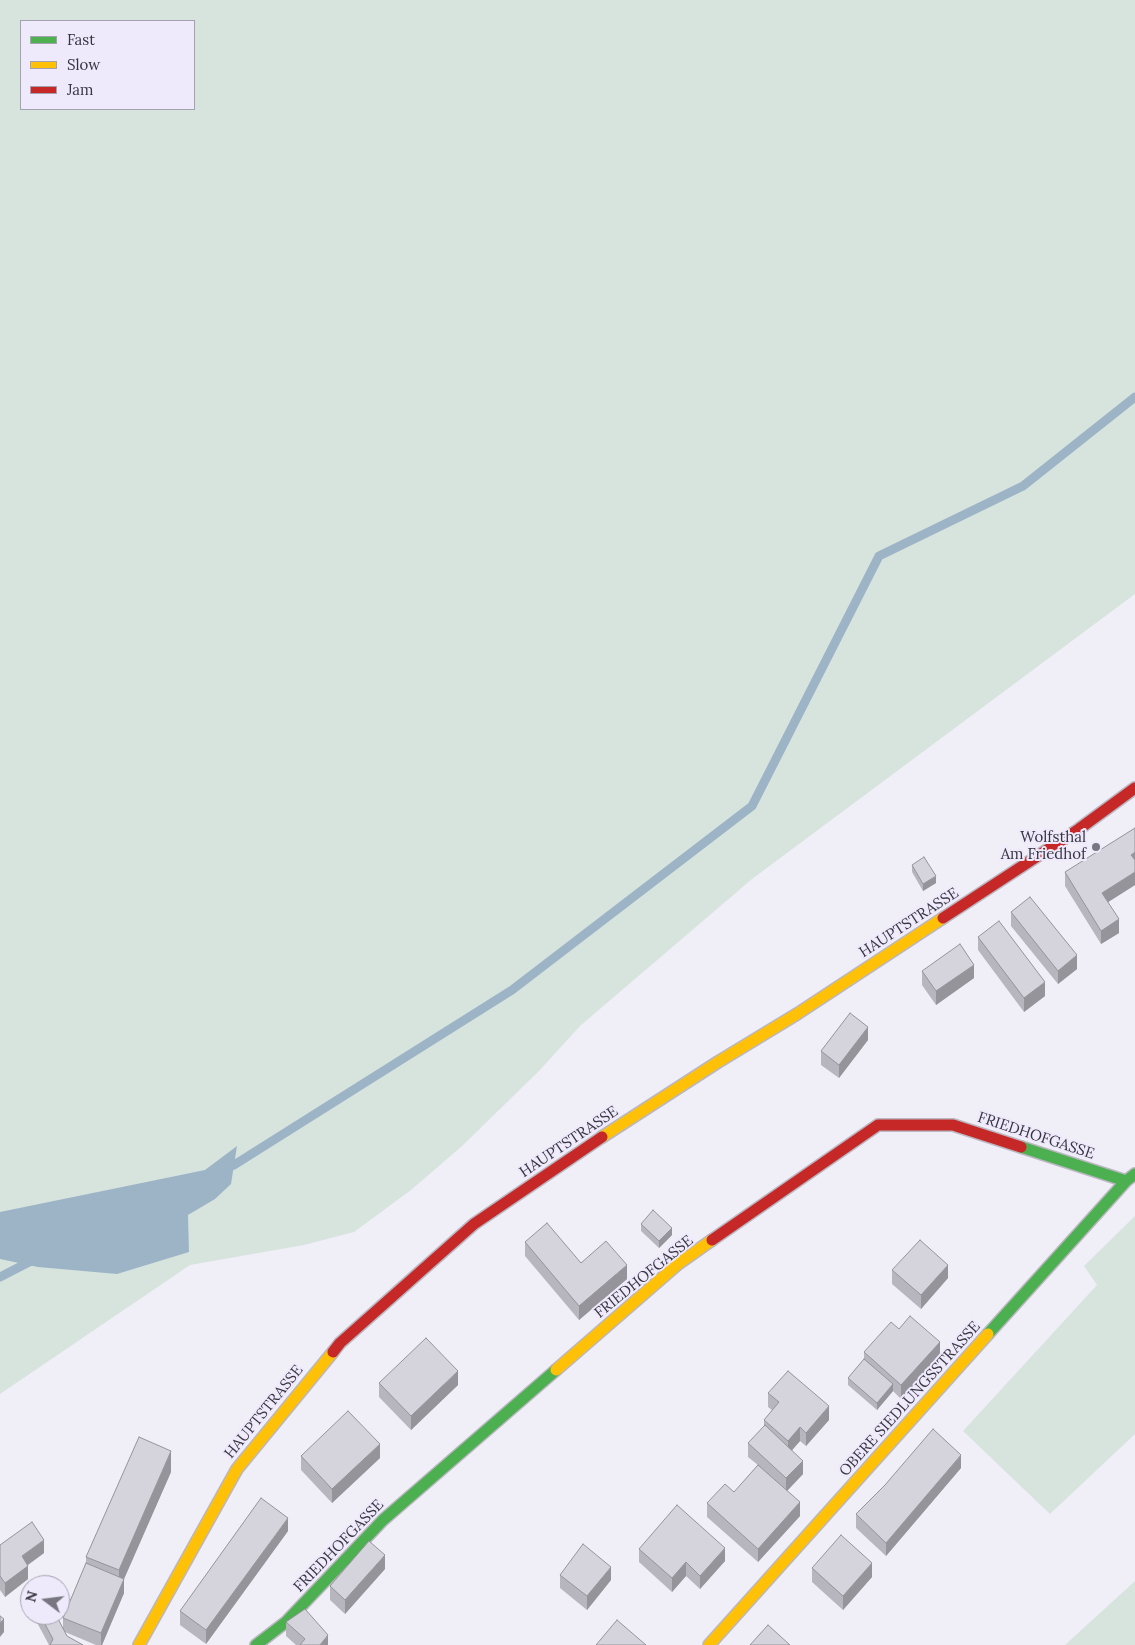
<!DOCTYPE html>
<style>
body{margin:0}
#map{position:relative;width:1135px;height:1645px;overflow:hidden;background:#f0eef7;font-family:Lora,serif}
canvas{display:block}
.legend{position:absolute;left:20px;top:20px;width:175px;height:90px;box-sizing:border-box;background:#eeeafb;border:1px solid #a5a2b0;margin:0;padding:6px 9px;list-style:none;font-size:15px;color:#383540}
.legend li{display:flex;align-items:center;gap:10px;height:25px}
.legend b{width:25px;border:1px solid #a5a2b0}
.north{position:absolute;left:20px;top:1575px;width:50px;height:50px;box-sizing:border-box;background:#eeeafb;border:1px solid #a5a2b0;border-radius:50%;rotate:285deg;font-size:14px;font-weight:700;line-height:20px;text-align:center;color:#383540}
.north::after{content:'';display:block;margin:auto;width:18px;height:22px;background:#787680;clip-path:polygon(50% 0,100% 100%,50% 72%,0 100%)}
</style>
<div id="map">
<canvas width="1135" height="1645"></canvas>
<ul class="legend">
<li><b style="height:6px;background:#4caf50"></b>Fast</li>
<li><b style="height:6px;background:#ffc107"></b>Slow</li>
<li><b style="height:6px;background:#c62828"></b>Jam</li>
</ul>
<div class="north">N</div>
</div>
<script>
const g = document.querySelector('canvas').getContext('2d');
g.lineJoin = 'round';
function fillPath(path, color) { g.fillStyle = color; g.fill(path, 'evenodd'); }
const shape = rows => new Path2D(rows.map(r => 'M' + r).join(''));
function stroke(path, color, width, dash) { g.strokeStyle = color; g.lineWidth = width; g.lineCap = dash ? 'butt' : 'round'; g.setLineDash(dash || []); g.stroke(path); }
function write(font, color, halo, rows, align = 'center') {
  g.font = font + ' Lora,serif'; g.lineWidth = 4; g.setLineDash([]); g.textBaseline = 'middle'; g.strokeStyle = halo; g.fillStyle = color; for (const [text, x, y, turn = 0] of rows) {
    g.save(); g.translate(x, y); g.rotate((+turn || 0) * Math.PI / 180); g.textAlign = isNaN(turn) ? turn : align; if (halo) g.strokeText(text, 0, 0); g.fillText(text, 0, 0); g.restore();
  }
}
fillPath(shape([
 [0,0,1135,0,1135,594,752,879,580,1026,539,1071,461,1147,411,1190,354,1232,304,1245,190,1265,0,1394],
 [21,21,194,21,194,109,21,109],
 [1135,1216,1135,1434,1050,1514,963,1431,1097,1285,1084,1266],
 [1135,1581,1135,1645,1065,1645]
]), '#d7e4de');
fillPath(shape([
 [237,1146,231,1184,215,1199,188,1215,189,1252,117,1274,38,1267,0,1259,0,1212,205,1170]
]), '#9db4c7');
stroke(shape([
 [223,1170,234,1165,512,990,752,806,879,556,1023,486,1135,397],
 [0,1277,35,1259]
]), '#9db4c7', 9);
const fast = shape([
 [1021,1147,1126,1181],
 [988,1334,1126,1181,1135,1174],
 [256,1645,286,1622,383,1520,556,1370]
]);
const slow = shape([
 [602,1137,718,1062,797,1014,943,918],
 [556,1370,678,1264,712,1240],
 [139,1645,237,1469,333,1352],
 [709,1645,988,1334]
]);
const jam = shape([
 [943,918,1079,829,1135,788],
 [712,1240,878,1125,953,1125,1021,1147],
 [333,1352,340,1343,474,1224,602,1137]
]);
stroke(fast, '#bab7c1', 14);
stroke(slow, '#bab7c1', 14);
stroke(jam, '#bab7c1', 14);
stroke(fast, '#4caf50', 11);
stroke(slow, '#ffc107', 11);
stroke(jam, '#c62828', 11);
fillPath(shape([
 [912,865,936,883,923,891,912,872],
 [1065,872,1135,885,1108,902,1119,933,1101,944,1065,886],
 [1011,912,1077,969,1058,984,1011,926],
 [978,937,1045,996,1024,1012,978,950],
 [922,971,974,978,936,1005,922,985],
 [868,1040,839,1078,821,1065,821,1051],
 [641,1224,672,1235,659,1248,641,1231],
 [525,1242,581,1263,627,1279,579,1320,525,1256],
 [892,1270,948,1278,921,1309,892,1284],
 [899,1329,940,1356,901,1399,893,1391,877,1410,848,1385,848,1378,864,1359,864,1352],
 [379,1383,458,1385,411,1430,379,1397],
 [768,1393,829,1420,806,1446,800,1441,792,1450,803,1474,787,1491,800,1516,758,1562,707,1517,707,1503,734,1492,758,1465,748,1457,748,1443,764,1427,764,1420,772,1410,768,1407],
 [301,1456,380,1458,332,1503,301,1470],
 [961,1468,886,1556,856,1528,856,1514],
 [171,1472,124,1579,124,1593,102,1645,96,1645,65,1632,67,1636,83,1645,49,1645,33,1615,56,1615,63,1628,63,1618,86,1563,86,1557],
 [288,1531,206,1644,180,1625,180,1611],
 [0,1545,44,1553,28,1565,28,1579,5,1597,0,1590],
 [639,1549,725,1561,700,1589,686,1576,672,1592,639,1562],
 [812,1568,872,1577,843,1610,812,1582],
 [385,1569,345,1614,330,1600,330,1586],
 [560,1575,611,1580,587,1610,560,1588],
 [286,1622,328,1645,296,1645,286,1636]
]), '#b7b5bd');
fillPath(shape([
 [1135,852,1135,866,1131,855],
 [1135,872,1135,885,1102,906,1102,893],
 [936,876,936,883,923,891,923,884],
 [1119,919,1119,933,1101,944,1101,931],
 [1077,955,1077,969,1058,984,1058,971],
 [974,965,974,978,936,1005,936,991],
 [1045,982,1045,996,1024,1012,1024,998],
 [868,1027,868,1040,839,1078,839,1065],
 [672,1228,672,1235,659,1248,659,1241],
 [627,1265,627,1279,579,1320,579,1306],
 [948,1265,948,1278,921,1309,921,1295],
 [940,1342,940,1356,901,1399,901,1385],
 [458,1371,458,1385,411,1430,411,1416],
 [893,1384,893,1391,877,1410,877,1403],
 [829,1406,829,1420,806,1446,806,1433],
 [800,1427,800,1441,788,1455,788,1441],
 [380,1444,380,1458,332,1503,332,1489],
 [171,1451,171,1472,124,1579,124,1593,102,1645,101,1645,101,1633,119,1590,119,1570],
 [961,1455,961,1468,886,1556,886,1543],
 [803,1461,803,1474,786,1492,786,1478],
 [800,1502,800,1516,758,1562,758,1549],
 [288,1518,288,1531,206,1644,206,1630],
 [44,1540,44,1553,22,1569,22,1556],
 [725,1548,725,1561,700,1589,700,1576],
 [385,1555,385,1569,345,1614,345,1600],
 [686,1562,686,1576,672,1592,672,1578],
 [872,1563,872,1577,843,1610,843,1596],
 [28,1566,28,1579,5,1597,5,1583],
 [611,1567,611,1580,587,1610,587,1596],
 [4,1619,4,1632,0,1637,0,1623],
 [328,1635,328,1645,320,1645]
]), '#95949a');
const building = shape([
 [1135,828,1135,852,1131,855,1135,860,1135,872,1102,893,1119,919,1101,931,1065,872,1135,828],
 [924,857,936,876,923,884,912,865,924,857],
 [1030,897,1077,955,1058,971,1011,912,1030,897],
 [999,921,1045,982,1024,998,978,937,999,921],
 [960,944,974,965,936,991,922,971,960,944],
 [850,1013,868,1027,839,1065,821,1051,850,1013],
 [653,1210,672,1228,659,1241,641,1224,653,1210],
 [547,1223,581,1263,606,1241,627,1265,579,1306,525,1242,547,1223],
 [920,1240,948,1265,921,1295,892,1270,920,1240],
 [910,1316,940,1342,901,1385,864,1352,891,1322,899,1329,910,1316],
 [426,1338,458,1371,411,1416,379,1383,426,1338],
 [864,1359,893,1384,877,1403,848,1378,864,1359],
 [788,1371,829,1406,806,1433,800,1427,788,1441,764,1420,779,1402,768,1393,788,1371],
 [348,1411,380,1444,332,1489,301,1456,348,1411],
 [765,1425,803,1461,786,1478,748,1443,765,1425],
 [933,1429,961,1455,886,1543,856,1514,885,1485,933,1429],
 [139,1437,171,1451,119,1570,86,1557,139,1437],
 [758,1465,800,1502,758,1549,707,1503,725,1484,734,1492,758,1465],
 [261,1498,288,1518,206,1630,180,1611,261,1498],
 [677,1505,725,1548,700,1576,686,1562,672,1578,639,1549,677,1505],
 [32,1522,44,1540,22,1556,28,1566,5,1583,0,1576,0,1545,32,1522],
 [841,1535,872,1563,843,1596,812,1568,841,1535],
 [369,1541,385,1555,345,1600,330,1586,369,1541],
 [583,1544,611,1567,587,1596,560,1575,583,1544],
 [86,1563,124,1579,101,1633,63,1618,86,1563],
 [305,1609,328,1635,320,1645,300,1645,305,1639,286,1622,305,1609],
 [40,1615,56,1615,67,1636,83,1645,50,1645,53,1639,40,1615],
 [0,1616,4,1619,0,1623,0,1616],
 [617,1620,646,1645,596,1645,617,1620],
 [768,1625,790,1645,750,1645,768,1625]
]);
fillPath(building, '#d5d3dc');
stroke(building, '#95949a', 1);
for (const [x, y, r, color] of [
 [1096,847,5,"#787680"]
]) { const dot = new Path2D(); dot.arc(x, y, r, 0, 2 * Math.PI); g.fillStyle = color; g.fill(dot); stroke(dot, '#eeeafb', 2); }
write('15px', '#383540', '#eeeafb', [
 ["Wolfsthal",1086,838],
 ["Am Friedhof",1086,855]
], 'right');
write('15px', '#383540', '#eeeafb', [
 ["HAUPTSTRASSE",909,923,-33],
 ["FRIEDHOFGASSE",1036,1136,18],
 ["HAUPTSTRASSE",569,1142,-34],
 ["FRIEDHOFGASSE",644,1277,-39],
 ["OBERE SIEDLUNGSSTRASSE",910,1399,-48],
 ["HAUPTSTRASSE",264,1412,-51],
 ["FRIEDHOFGASSE",339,1546,-46]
]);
</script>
